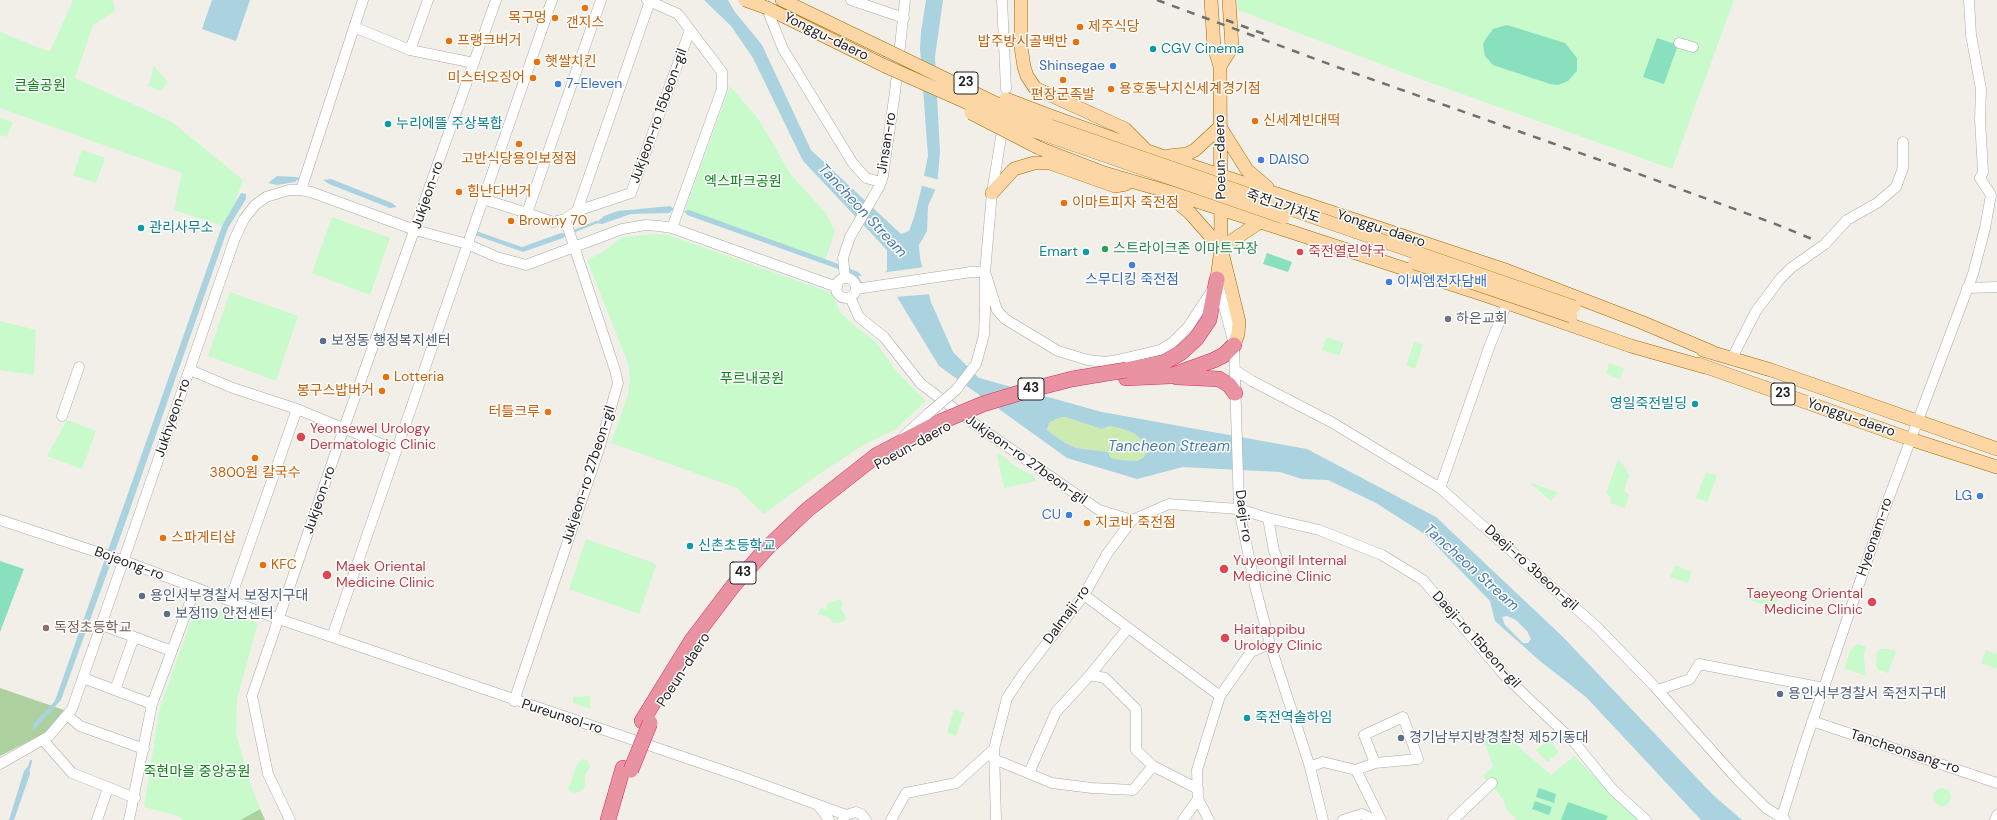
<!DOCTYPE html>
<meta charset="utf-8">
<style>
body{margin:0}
canvas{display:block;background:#f2efe9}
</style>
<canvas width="1997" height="820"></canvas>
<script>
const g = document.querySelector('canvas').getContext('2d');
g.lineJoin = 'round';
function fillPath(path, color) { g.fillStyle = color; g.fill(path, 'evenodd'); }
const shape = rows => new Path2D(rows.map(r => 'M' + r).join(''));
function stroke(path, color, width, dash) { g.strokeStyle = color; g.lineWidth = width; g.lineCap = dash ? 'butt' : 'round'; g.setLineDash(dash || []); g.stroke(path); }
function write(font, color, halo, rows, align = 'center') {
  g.font = font + ' "DM Sans","Noto Sans KR",sans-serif'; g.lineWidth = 3; g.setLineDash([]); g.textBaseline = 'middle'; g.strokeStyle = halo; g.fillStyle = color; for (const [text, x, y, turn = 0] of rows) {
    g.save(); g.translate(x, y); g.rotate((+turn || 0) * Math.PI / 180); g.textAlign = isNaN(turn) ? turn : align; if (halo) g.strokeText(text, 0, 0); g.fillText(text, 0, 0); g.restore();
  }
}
fillPath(shape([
 [1065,417,1102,429,1110,426,1123,429,1135,434,1144,442,1147,451,1144,457,1137,461,1121,460,1111,458,1108,452,1077,448,1065,443,1047,430,1049,423,1058,418]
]), '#cdebb0');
fillPath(shape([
 [0,688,64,710,47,732,0,756],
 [260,809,265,820,240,820]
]), '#add19e');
fillPath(shape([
 [73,0,113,0,115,11,93,25,75,78,172,122,243,180,226,227,174,210,182,173,0,108,0,32,50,52],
 [1237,0,1734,0,1672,169,1423,80,1238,10],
 [154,66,168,82,161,91,148,86],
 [730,86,759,120,791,175,826,213,835,231,825,261,685,210],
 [0,118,13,122,7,137,0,135],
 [82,150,105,158,96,183,73,175],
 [332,217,390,238,370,295,312,273],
 [656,234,668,235,832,293,840,312,856,327,875,341,897,372,926,401,896,429,865,444,816,476,764,514,737,488,611,443,628,395,630,377,628,363,587,260,603,252,622,237],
 [230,292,298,316,276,381,208,356],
 [0,321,36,330,34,375,0,370],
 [1327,337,1344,343,1339,356,1322,350],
 [1414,342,1423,345,1415,369,1406,366],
 [1609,363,1624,368,1620,379,1606,374],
 [67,420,96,431,82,469,47,456],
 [1001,454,1013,465,1035,477,1036,481,1004,488,997,455],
 [1618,459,1625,467,1629,475,1624,491,1629,495,1625,508,1610,503,1612,497,1606,494],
 [1706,472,1717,476,1707,502,1696,498],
 [1529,482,1558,493,1551,501],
 [586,539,654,563,656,566,639,614,569,589],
 [1675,565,1692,572,1688,583,1670,577],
 [1751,586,1779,596,1775,608,1747,599],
 [840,599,843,605,840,608,847,618,842,622,833,623,828,617,818,614,820,608,827,609,827,604],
 [197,604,258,623,237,699,236,733,248,777,260,809,240,820,182,820,179,816,144,807,160,707],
 [1858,644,1866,647,1864,657,1866,676,1844,668,1851,649],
 [1880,649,1887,649,1896,651,1888,673,1878,670,1876,665,1877,653],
 [1986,650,1997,654,1997,669,1981,663],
 [590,696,590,709,573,703,573,697],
 [954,709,964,713,956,736,947,733],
 [1497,735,1512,741,1551,775,1574,756,1638,820,1517,820,1506,809,1504,800,1483,776,1493,766,1483,738],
 [1549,740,1559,752,1547,762,1536,750],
 [583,759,587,760,590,767,585,775,585,786,582,791,573,793,568,790,578,762],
 '1933 797a9 9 0 1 1 18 0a9 9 0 1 1-18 0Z'
]), '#c8facc');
fillPath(shape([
 [1507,25,1565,43,1577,58,1577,71,1568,81,1558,85,1550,84,1493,65,1485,56,1483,45,1485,40,1493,29],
 [1657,38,1678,45,1664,84,1643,77],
 [1267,253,1292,262,1288,272,1263,264],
 [0,561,24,569,0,632],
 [1539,788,1556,794,1554,803,1536,797],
 [1535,801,1552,807,1549,815,1532,809],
 [1568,802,1608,816,1606,820,1561,820]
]), '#88e0be');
fillPath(shape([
 [212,0,250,0,236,41,202,29],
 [704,0,728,0,735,12,762,45,811,150,901,234,909,231,914,217,921,190,928,156,920,48,921,32,926,0,943,0,935,57,940,152,937,186,928,206,927,231,919,245,920,258,931,302,953,352,979,378,1102,412,1307,449,1436,517,1563,637,1713,795,1742,820,1701,820,1586,697,1540,661,1495,621,1490,601,1426,535,1376,503,1328,480,1302,479,1280,472,1183,467,1137,479,1067,458,939,366,894,292,886,294,867,292,855,275,687,215,684,211,689,210,833,262,858,272,869,281,887,271,887,250,803,161,753,58,731,26],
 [1065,417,1102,429,1110,426,1123,429,1135,434,1144,442,1147,451,1144,457,1137,461,1121,460,1111,458,1108,452,1077,448,1065,443,1047,430,1049,423,1058,418],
 [1507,616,1516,620,1527,631,1531,639,1528,643,1523,643,1505,625,1502,617],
 [277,176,296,177,300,178,295,182,277,185,268,183],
 [331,179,392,203,397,207,390,208,329,184,323,180],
 [241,193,246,194,246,199,228,228,122,532,61,700,33,731,33,724,54,702,56,698,222,226],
 [670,206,674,209,669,213,631,214,602,224,596,223,604,216,618,211],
 [476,231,522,247,561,233,567,234,563,238,523,252,475,235],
 [29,765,30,774,14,820,9,820,24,771]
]), '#aad3df');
fillPath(shape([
 [922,175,939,180,937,190,920,185],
 [925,267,931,294,895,297,893,294,886,296,869,295,858,276,865,275,869,279,880,273]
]), '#f2efe9');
stroke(shape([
 [572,232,597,222],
 [29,768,31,761]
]), '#aad3df', 2.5);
const minor = shape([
 [647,0,678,14,722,72,722,89,672,228],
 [851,0,904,18],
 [1002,0,1006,89],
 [765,4,783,49,852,162,866,178,881,182],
 [354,27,410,50,474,63],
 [1679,43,1693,47],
 [410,50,428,0],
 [301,190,363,0],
 [483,199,527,213],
 [577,211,631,193,690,30],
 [565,219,553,222,527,213,601,0],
 [985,272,997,310,1005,319,1058,351,1088,360,1106,362,1117,360,1160,350,1172,343,1188,327,1211,292],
 '836 288a10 10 0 1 1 20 0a10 10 0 1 1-20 0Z',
 [845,278,843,258,850,237,879,187,883,176,895,92,905,0],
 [1218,283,1234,345,1239,509,1255,586,1270,644,1310,767,1323,820],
 [1967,288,1997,287],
 [856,289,971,272,985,272],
 [850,297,859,317,884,337,921,384,979,427,1099,510,1132,520],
 [985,311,985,272,992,193,1001,137],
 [1732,358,1756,311,1780,279,1791,268,1825,244,1847,220,1877,203,1896,187,1903,168,1903,142],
 [190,370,233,388,297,409,396,450],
 [1235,370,1252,381,1333,423,1440,488,1597,627,1655,687,1738,780,1766,808,1785,820],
 [62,416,79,367],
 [904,436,929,413],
 [1440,488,1490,345,1507,303],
 [1268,518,1274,551,1284,574],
 [0,520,124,561,279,619,742,777,846,815],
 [1084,595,1220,696],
 [230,600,297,409],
 [102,625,172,651],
 [332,637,552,0],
 [1090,675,1128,628],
 [83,678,152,704],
 [115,690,134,637],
 [1658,690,1690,679,1699,664,1824,688],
 [514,701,600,446,618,383,615,370,565,219,577,211,650,1],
 [67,715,80,726,144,749],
 [1812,721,1997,783],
 [43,740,72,773,135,798],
 [994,759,1052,783,1092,788,1133,790,1153,766,1198,789],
 [0,764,49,736,72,709,235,238,244,219,255,205,266,197,289,190,301,190,311,192,415,230,467,244,497,257,526,265,622,229,646,225,659,226,672,228,837,287],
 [1310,767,1323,762,1356,770,1381,820],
 [1356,770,1375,763,1418,759,1403,717,1364,735,1375,763],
 [1029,773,1056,712,1090,675,1105,678,1136,709,1136,750,1153,766],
 [818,805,829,820],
 [97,820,108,788],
 [129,820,152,704,195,589],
 [290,820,268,774,252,696,344,428,496,0],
 [843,820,846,815,856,812,861,814,866,820],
 [891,820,906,793,956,783,994,749],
 [996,820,994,749,1007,698,1023,674,1084,595,1107,554,1132,520,1169,504,1239,509,1268,518,1319,530,1382,555,1423,580,1504,675,1575,743,1613,790,1646,820],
 [1183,820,1198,799],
 [1209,820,1198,799,1197,770,1220,696,1251,652,1270,644],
 [1343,820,1362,814,1374,820],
 [1453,820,1492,783],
 [1781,820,1804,746,1885,508,1973,274,1985,228,1991,195,1980,178,1983,172,1980,119,1981,89,1971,35,1969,0],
 [1995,820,1997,815]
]);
const major = shape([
 [782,0,886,50],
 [1021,0,1021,47,1024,67,1027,76,1035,88,1125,129,1144,148],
 [1211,0,1214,47,1220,66,1221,248,1217,279],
 [767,8,885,66],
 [1220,66,1232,47,1229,0],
 [1048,115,1162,156,1508,271,1641,322,1712,352],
 [1039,148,1104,173,1169,192,1485,295,1631,346,1705,367],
 [1169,156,1187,154,1195,150,1220,127,1247,170,1267,187],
 [992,193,1014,169,1034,163,1050,163,1115,186,1126,184],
 [1165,196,1177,202,1190,213,1221,248,1239,322,1238,334,1234,345],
 [1221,248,1260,222],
 [1703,350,1771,370,1997,449],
 [1698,364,1910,439,1997,467]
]);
const highway = shape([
 [1126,370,1165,362,1182,352,1196,339,1209,320,1217,279],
 [1177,377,1219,379,1229,385,1235,393],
 [1126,378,1170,376,1214,360,1224,355,1234,345],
 [642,721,692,640,733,586,767,548,807,510,877,455,940,422],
 [608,820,623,768]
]);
stroke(minor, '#a9a9a9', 11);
stroke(major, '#a06b00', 14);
stroke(highway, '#dc2a67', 16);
stroke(minor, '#fff', 10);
stroke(major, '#fcd6a4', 13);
stroke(highway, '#e892a2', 15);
stroke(shape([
 [1157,0,1337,67,1628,170,1773,223,1812,239],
 [1226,20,1267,35]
]), '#707070', 2.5, [8, 8]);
const minorBridge = shape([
 [929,413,956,390,976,364,984,335,985,311]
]);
const majorBridge = shape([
 [745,0,767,8],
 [886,50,1024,117,1574,307],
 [885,66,1020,126,1283,217],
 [1006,99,1048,115],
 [971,113,1039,148],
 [1415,263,1571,316]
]);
const highwayBridge = shape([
 [940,422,983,404,1029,390,1072,379,1126,370],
 [631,770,650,723]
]);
stroke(minorBridge, '#a9a9a9', 11, []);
stroke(majorBridge, '#a06b00', 14, []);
stroke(highwayBridge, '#dc2a67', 16, []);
stroke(minorBridge, '#fff', 10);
stroke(majorBridge, '#fcd6a4', 13);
stroke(highwayBridge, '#e892a2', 15);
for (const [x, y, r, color] of [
 [585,8,4,"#e8710a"],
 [555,18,4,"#e8710a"],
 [1080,27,4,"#e8710a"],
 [449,41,4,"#e8710a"],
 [1076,42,4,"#e8710a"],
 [1153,49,4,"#0f9aa8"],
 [537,62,4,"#e8710a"],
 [1113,66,4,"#3f7fe0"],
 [533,78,4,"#e8710a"],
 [1063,80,4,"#e8710a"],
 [558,84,4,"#3f7fe0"],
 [1111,89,4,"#e8710a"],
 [1255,121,4,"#e8710a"],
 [388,124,4,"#0f9aa8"],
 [519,144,4,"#e8710a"],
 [1261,160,4,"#3f7fe0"],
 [459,192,4,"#e8710a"],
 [1064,203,4,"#e8710a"],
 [511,221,4,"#e8710a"],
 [141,228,4,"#0f9aa8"],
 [1105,249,4,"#2e9e5b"],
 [1086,252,4,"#0f9aa8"],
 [1300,252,4,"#e0444e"],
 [1132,265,4,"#3f7fe0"],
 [1389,282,4,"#3f7fe0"],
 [1448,319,4,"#6b7280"],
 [323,341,4,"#5c6f8a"],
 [386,377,4,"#e8710a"],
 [382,391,4,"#e8710a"],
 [1695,404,4,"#0f9aa8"],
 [548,412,4,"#e8710a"],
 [301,437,5,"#e0444e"],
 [255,458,4,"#e8710a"],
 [1980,496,4,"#3f7fe0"],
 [1069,515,4,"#3f7fe0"],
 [1087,523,4,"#e8710a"],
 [163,538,4,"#e8710a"],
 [690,546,4,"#0f9aa8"],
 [263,565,4,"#e8710a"],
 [1224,569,5,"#e0444e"],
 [327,575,5,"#e0444e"],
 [142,596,4,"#5c6f8a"],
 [1872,602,5,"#e0444e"],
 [167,614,4,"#5c6f8a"],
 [46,628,4,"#8d6e63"],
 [1225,638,5,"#e0444e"],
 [1780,694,4,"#5c6f8a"],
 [1247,718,4,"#0f9aa8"],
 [1401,738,4,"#5c6f8a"]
]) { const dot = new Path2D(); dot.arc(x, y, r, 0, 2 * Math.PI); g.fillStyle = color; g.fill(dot); stroke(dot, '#fff', 1.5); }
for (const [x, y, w] of [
 [966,83,24],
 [1031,389,26],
 [1783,394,24],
 [743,573,26]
]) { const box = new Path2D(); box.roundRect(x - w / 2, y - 11, w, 22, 3); g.fillStyle = '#fff'; g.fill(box); stroke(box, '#222', 1); }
write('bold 13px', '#222', null, [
 ["23",966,83],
 ["43",1031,389],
 ["23",1783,394],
 ["43",743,573]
]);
write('14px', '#c56008', '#fff', [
 ["목구멍",547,18,"right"],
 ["갠지스",585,23,"center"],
 ["제주식당",1088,27],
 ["프랭크버거",457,41],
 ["밥주방시골백반",1068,42,"right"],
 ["햇쌀치킨",545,62],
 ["미스터오징어",525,78,"right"],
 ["용호동낙지신세계경기점",1119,89],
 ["편장군족발",1063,95,"center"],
 ["신세계빈대떡",1263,121],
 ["고반식당용인보정점",519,159,"center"],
 ["힘난다버거",467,192],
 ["이마트피자 죽전점",1072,203],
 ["Browny 70",519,221],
 ["Lotteria",394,377],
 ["봉구스밥버거",374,391,"right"],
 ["터틀크루",540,412,"right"],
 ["3800원 칼국수",255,473,"center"],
 ["지코바 죽전점",1095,523],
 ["스파게티샵",171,538],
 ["KFC",271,565]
], 'left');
write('14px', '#222', '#fff', [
 ["Yonggu-daero",826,37,26],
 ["Jukjeon-ro 15beon-gil",659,116,-70],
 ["Jinsan-ro",887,143,-81],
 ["Poeun-daero",1221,157,-91],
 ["Jukjeon-ro",428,195,-71],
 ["죽전고가차도",1283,207,19],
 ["Yonggu-daero",1381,229,18],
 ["Jukhyeon-ro",173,418,-71],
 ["Yonggu-daero",1851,418,19],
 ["Poeun-daero",913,446,-29],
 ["Jukjeon-ro 27beon-gil",1026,460,35],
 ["Jukjeon-ro 27beon-gil",589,475,-72],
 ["Jukjeon-ro",320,500,-71],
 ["Daeji-ro",1243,516,82],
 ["Hyeonam-ro",1875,537,-71],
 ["Bojeong-ro",129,564,20],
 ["Daeji-ro 3beon-gil",1531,568,42],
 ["Dalmaji-ro",1067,615,-54],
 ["Daeji-ro 15beon-gil",1476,640,48],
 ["Poeun-daero",684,670,-57],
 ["Pureunsol-ro",562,717,18],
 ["Tancheonsang-ro",1905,752,18]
]);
write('14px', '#0d838f', '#fff', [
 ["CGV Cinema",1161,49],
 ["누리에뜰 주상복합",396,124],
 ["관리사무소",149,228],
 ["Emart",1078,252,"right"],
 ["영일죽전빌딩",1687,404,"right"],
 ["신촌초등학교",698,546],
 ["죽전역솔하임",1255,718]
], 'left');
write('14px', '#366cbe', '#fff', [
 ["Shinsegae",1105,66],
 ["7-Eleven",566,84,"left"],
 ["DAISO",1269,160,"left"],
 ["스무디킹 죽전점",1132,280,"center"],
 ["이씨엠전자담배",1397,282,"left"],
 ["LG",1972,496],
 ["CU",1061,515]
], 'right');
write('14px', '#0c8416', '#fff', [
 ["큰솔공원",40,86],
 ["엑스파크공원",743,182],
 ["푸르내공원",752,379],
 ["죽현마을 중앙공원",197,772]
]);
write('14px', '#27864d', '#fff', [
 ["스트라이크존 이마트구장",1113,249]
], 'left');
write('14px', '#be3a42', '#fff', [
 ["죽전열린약국",1308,252],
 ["Yeonsewel Urology",310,429],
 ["Dermatologic Clinic",310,445],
 ["Yuyeongil Internal",1233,561],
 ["Medicine Clinic",1233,577],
 ["Maek Oriental",336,567],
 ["Medicine Clinic",336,583],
 ["Taeyeong Oriental",1863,594,"right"],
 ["Medicine Clinic",1863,610,"right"],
 ["Haitappibu",1234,630],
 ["Urology Clinic",1234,646]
], 'left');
write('14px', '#5b616d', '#fff', [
 ["하은교회",1456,319]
], 'left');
write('14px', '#4e5e75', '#fff', [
 ["보정동 행정복지센터",331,341],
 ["용인서부경찰서 보정지구대",150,596],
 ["보정119 안전센터",175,614],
 ["용인서부경찰서 죽전지구대",1788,694],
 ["경기남부지방경찰청 제5기동대",1409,738]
], 'left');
write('14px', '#785e54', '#fff', [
 ["독정초등학교",54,628]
], 'left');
write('italic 15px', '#4a7aab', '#fff', [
 ["Tancheon Stream",862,211,47],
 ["Tancheon Stream",1169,447],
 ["Tancheon Stream",1471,568,42]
]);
</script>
